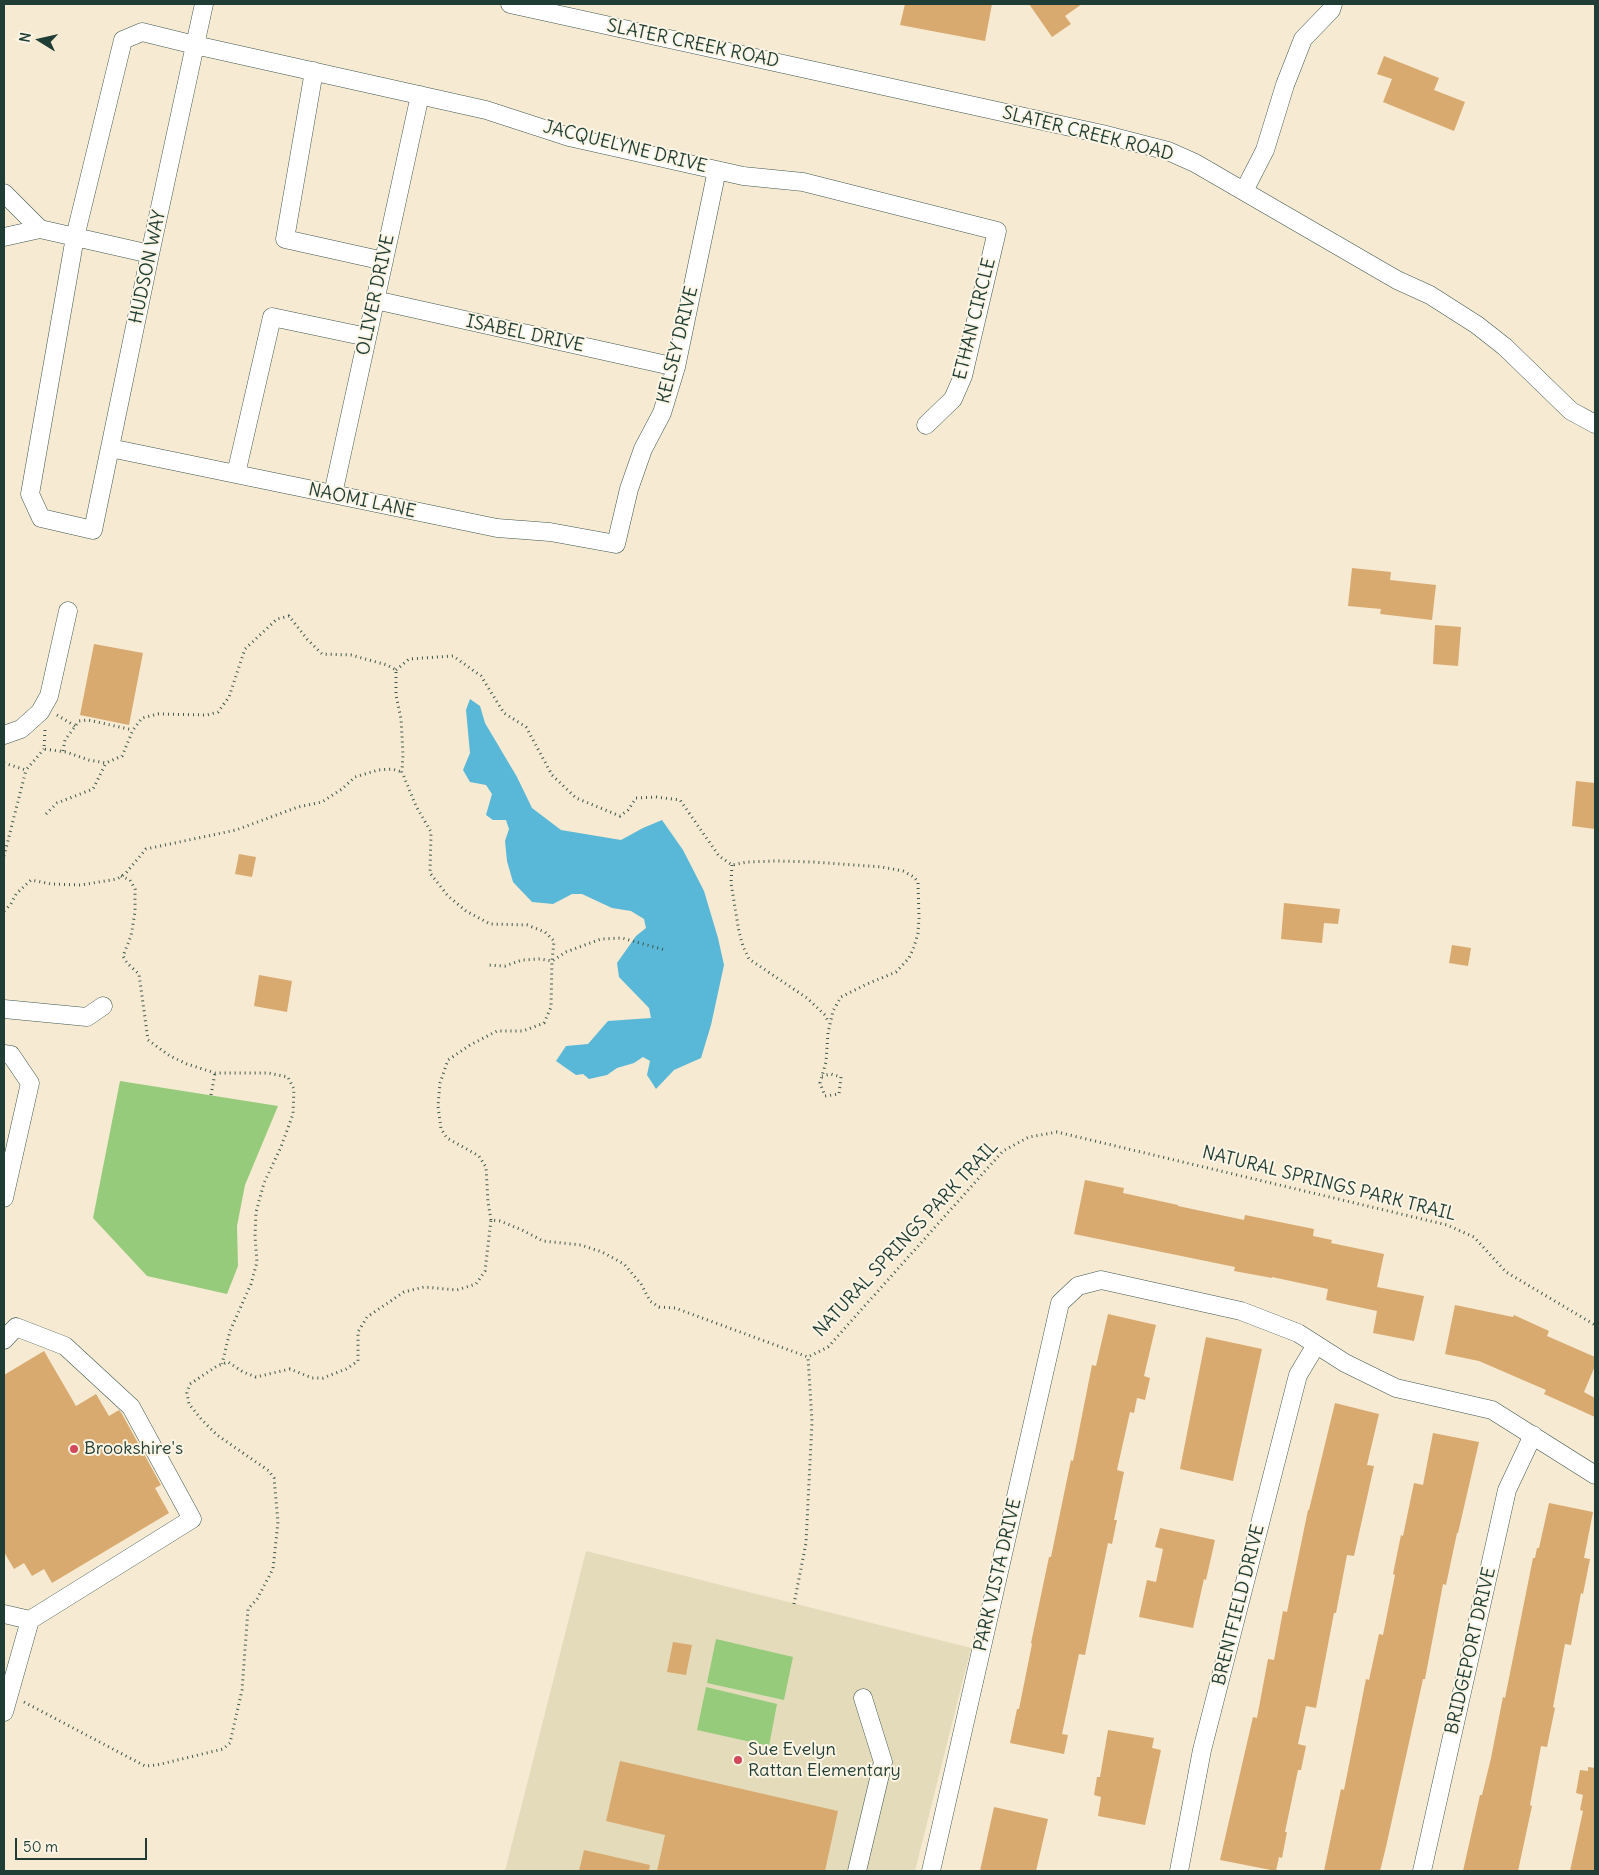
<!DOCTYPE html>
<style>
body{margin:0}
#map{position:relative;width:1599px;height:1875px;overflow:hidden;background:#f6ead2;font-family:Delius,sans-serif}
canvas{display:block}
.frame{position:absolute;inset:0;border:5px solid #1f3d34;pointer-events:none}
.north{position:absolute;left:15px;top:15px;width:50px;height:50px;-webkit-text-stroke:4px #fcf5e5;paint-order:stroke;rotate:280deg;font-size:14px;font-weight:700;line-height:20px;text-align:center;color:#1f3d34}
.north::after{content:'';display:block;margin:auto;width:18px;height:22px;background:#1f3d34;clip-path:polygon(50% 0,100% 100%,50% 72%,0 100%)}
.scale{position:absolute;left:15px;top:1838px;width:132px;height:22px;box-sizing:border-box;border:2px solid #1f3d34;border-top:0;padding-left:6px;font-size:15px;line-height:18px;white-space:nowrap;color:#1f3d34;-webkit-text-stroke:4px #fcf5e5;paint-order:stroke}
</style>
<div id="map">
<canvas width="1599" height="1875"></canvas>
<div class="frame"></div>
<div class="north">N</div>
<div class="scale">50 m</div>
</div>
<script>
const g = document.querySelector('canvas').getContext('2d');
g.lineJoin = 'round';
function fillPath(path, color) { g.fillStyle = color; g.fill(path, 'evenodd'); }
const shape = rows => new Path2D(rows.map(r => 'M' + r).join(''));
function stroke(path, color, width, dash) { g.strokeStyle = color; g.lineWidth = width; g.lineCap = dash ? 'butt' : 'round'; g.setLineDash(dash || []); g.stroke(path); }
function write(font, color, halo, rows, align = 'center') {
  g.font = font + ' Delius,sans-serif'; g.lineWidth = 4; g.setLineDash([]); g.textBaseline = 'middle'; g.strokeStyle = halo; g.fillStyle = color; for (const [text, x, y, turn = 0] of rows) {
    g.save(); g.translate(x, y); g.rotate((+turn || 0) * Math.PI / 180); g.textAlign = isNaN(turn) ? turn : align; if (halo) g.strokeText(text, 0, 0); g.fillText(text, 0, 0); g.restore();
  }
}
fillPath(shape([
 [586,1551,971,1648,915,1871,505,1871]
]), '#e4dbba');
fillPath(shape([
 [120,1081,278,1106,245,1185,237,1226,238,1266,227,1294,147,1276,93,1218],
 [716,1639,793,1657,784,1700,707,1683],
 [706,1687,777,1704,769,1746,697,1730]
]), '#96cb7c');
fillPath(shape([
 [470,699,480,706,485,723,517,777,532,808,561,830,621,840,643,828,662,820,683,850,704,891,718,938,724,965,711,1025,701,1058,674,1070,656,1089,647,1075,650,1061,643,1057,634,1063,617,1068,607,1075,589,1079,583,1074,576,1075,556,1061,566,1046,588,1044,608,1021,651,1018,649,1008,619,977,617,963,636,936,646,928,644,919,631,911,612,908,582,894,572,894,553,904,532,902,513,882,507,861,505,841,509,829,506,820,493,820,486,815,492,794,486,785,470,782,463,770,470,753,466,710]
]), '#59b7d7');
fillPath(shape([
 [905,4,992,4,985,41,900,25],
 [1029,4,1082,4,1065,16,1071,24,1052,37],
 [1384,56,1439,78,1434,90,1465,102,1454,131,1383,102,1392,79,1377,74],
 [1352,568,1391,572,1390,580,1436,585,1432,620,1380,614,1381,609,1348,606],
 [1435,625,1461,627,1458,666,1433,664],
 [94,644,143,653,129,725,80,715],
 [1576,781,1595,783,1595,829,1572,826],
 [239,854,256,857,252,877,235,874],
 [1284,903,1340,909,1338,924,1324,923,1322,943,1281,939],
 [1452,945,1471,948,1468,966,1449,963],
 [259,975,292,981,287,1012,254,1006],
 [1085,1180,1124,1188,1123,1193,1178,1205,1178,1206,1244,1220,1245,1215,1314,1229,1313,1236,1332,1240,1331,1243,1384,1254,1377,1287,1424,1296,1414,1341,1373,1333,1377,1311,1326,1300,1328,1289,1272,1277,1272,1278,1234,1271,1235,1267,1074,1234],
 [1455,1305,1513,1317,1514,1315,1549,1331,1547,1336,1595,1357,1595,1366,1584,1392,1595,1398,1595,1417,1544,1394,1546,1390,1479,1361,1445,1354],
 [1108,1314,1156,1325,1144,1376,1150,1378,1145,1400,1137,1398,1134,1413,1130,1412,1117,1470,1124,1472,1114,1520,1117,1520,1112,1544,1108,1543,1085,1655,1079,1654,1062,1734,1068,1735,1064,1754,1010,1743,1017,1709,1019,1709,1032,1644,1031,1643,1049,1557,1051,1557,1071,1460,1073,1461,1092,1365,1096,1366],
 [1206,1337,1262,1349,1233,1481,1180,1469],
 [44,1351,76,1406,96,1394,109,1416,119,1410,122,1414,161,1485,155,1488,169,1513,52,1583,44,1569,32,1576,24,1563,14,1569,4,1552,4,1375],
 [1335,1403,1379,1414,1367,1465,1374,1466,1354,1556,1347,1555,1336,1613,1334,1613,1316,1708,1306,1706,1298,1744,1306,1746,1301,1770,1298,1770,1285,1832,1287,1832,1282,1858,1279,1857,1276,1871,1220,1860,1253,1717,1257,1718,1268,1659,1274,1660,1283,1611,1287,1612,1308,1510,1309,1510],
 [1433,1433,1479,1442,1458,1533,1457,1533,1446,1585,1443,1584,1425,1679,1423,1679,1386,1847,1380,1871,1324,1871,1341,1789,1344,1790,1366,1679,1369,1680,1379,1634,1383,1635,1395,1575,1393,1574,1401,1535,1403,1536,1414,1483,1423,1485],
 [1549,1503,1593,1512,1584,1558,1590,1559,1583,1594,1581,1593,1571,1645,1565,1644,1553,1707,1555,1708,1547,1747,1541,1746,1530,1805,1532,1806,1518,1871,1463,1871,1480,1795,1482,1795,1491,1758,1503,1697,1505,1698,1533,1558,1535,1558,1537,1548,1539,1548],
 [1160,1528,1215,1540,1206,1580,1204,1579,1193,1628,1139,1617,1147,1580,1156,1582,1163,1549,1155,1547],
 [673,1642,692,1645,686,1675,667,1672],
 [1108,1730,1154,1738,1152,1748,1161,1750,1145,1825,1098,1816,1101,1797,1094,1795,1097,1777,1100,1777],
 [620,1761,838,1811,825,1871,657,1871,665,1835,606,1821],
 [1588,1767,1595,1768,1595,1871,1570,1871,1583,1811,1580,1810,1583,1795,1576,1793,1580,1770,1588,1771],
 [994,1807,1048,1819,1036,1871,980,1871],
 [584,1850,650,1865,649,1871,579,1871]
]), '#d8aa6f');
const minor = shape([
 [204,4,195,45,150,254,93,530,41,518,30,494,75,237,123,40,142,32,195,45,486,110,569,137,743,176,803,182,997,231,963,376,953,399,926,425],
 [510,4,1102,134,1168,151,1195,163,1397,280,1430,295,1477,325,1505,347,1571,411,1595,424],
 [314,71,285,239,384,261],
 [1244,191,1265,150,1285,85,1303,39,1331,10,1333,4],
 [4,193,40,229],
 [4,237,40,229,150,254],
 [375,300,676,367],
 [110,448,497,528,550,532,616,544,629,489,643,449,662,413,676,367,717,170],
 [236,474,272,317,367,337],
 [333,494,420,95],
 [4,735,21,729,40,712,49,696,68,611],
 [4,1009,87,1017,103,1006],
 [4,1054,11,1055,30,1083,4,1198],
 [4,1340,16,1327,65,1346,131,1407,192,1519,30,1620,4,1712],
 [4,1614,30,1620],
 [857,1871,883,1762,863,1698],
 [931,1871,1060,1303,1078,1286,1101,1280,1241,1311,1298,1333,1345,1363,1396,1388,1492,1410,1595,1475],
 [1179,1871,1202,1750,1298,1375,1316,1345],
 [1422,1871,1507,1490,1533,1435]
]);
stroke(minor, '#3f574c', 19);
stroke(shape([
 [396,670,409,659,453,656,481,676,504,713,526,727,552,775,576,798,620,816,628,810,636,798,656,797,680,800,719,856,732,865,747,862,777,861,813,862,882,867,903,871,914,877,918,882,919,918,918,933,914,947,909,958,896,972,867,984,841,997,833,1011,828,1033,826,1062,820,1083,825,1096,839,1094,841,1077,831,1074,822,1076],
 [57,715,75,726],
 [45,730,44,749,66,752,89,760,106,763,122,756,133,730,142,718,158,714,207,715,218,712,229,697,245,649,277,619,289,616,307,639,322,654,351,655,387,665,396,670,396,695,401,719,403,754,402,772,416,806,431,832,430,873,448,896,466,911,490,924,527,925,545,932,554,941,552,961,540,959,522,960,505,966,488,965],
 [63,751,65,740,79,721,88,720,133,730],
 [4,763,26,770,44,749],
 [46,814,57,803,93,789,106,763],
 [4,856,26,770],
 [732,865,731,883,739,932,743,946,749,959,807,998,825,1015,829,1023],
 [121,876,130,880,135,889,135,912,131,936,123,956,127,963,139,974,148,1040,170,1056,187,1064,215,1073,268,1073,288,1077,294,1089,293,1114,281,1147,264,1183,256,1212,255,1236,257,1262,251,1284,230,1331,222,1364],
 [4,911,11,904,16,894,31,880,51,884,81,885,117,879,125,874,146,849,236,830,298,807,322,802,342,789,355,777,378,770,392,769,402,772],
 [211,1095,215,1073],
 [491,1220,488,1202,486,1167,479,1156,447,1138,441,1129,438,1106,440,1083,448,1060,470,1045,497,1031,523,1031,544,1023,551,1007,552,961,566,952,601,939,622,938,665,950],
 [794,1604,806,1543,812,1422,808,1357],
 [24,1702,145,1766,157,1765,223,1749,230,1743,242,1690,248,1609,257,1599,273,1569,278,1522,274,1478,269,1471,217,1435,202,1420,189,1404,187,1393,190,1384,217,1366,228,1362,243,1372,256,1377,290,1369,312,1378,323,1378,346,1369,358,1361,358,1332,367,1317,404,1292,424,1287,457,1290,476,1284,485,1271,491,1220,500,1221,522,1230,543,1241,581,1245,602,1252,624,1264,641,1284,650,1301,659,1307,675,1308,808,1357,828,1347,1003,1151,1029,1137,1057,1132,1447,1225,1474,1237,1506,1272,1595,1325]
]), '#3f574c', 3, [1, 4]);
stroke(minor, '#fff', 18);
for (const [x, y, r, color] of [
 [74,1449,5,"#d1495b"],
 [738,1760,5,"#d1495b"]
]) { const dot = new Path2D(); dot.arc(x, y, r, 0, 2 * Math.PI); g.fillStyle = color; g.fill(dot); stroke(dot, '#fcf5e5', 2); }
write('18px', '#1f3d34', '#fcf5e5', [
 ["SLATER CREEK ROAD",693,44,12],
 ["SLATER CREEK ROAD",1088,134,14],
 ["JACQUELYNE DRIVE",625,147,14],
 ["HUDSON WAY",148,267,-78],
 ["OLIVER DRIVE",376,295,-78],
 ["ETHAN CIRCLE",975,319,-76],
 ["ISABEL DRIVE",525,334,12],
 ["KELSEY DRIVE",678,345,-76],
 ["NAOMI LANE",362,501,12],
 ["NATURAL SPRINGS PARK TRAIL",1329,1184,14],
 ["NATURAL SPRINGS PARK TRAIL",906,1239,-47],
 ["PARK VISTA DRIVE",998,1575,-77],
 ["BRENTFIELD DRIVE",1239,1605,-76],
 ["BRIDGEPORT DRIVE",1471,1651,-77]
]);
write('18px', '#1f3d34', '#fcf5e5', [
 ["Brookshire's",84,1449],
 ["Sue Evelyn",748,1750],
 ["Rattan Elementary",748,1771]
], 'left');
</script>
